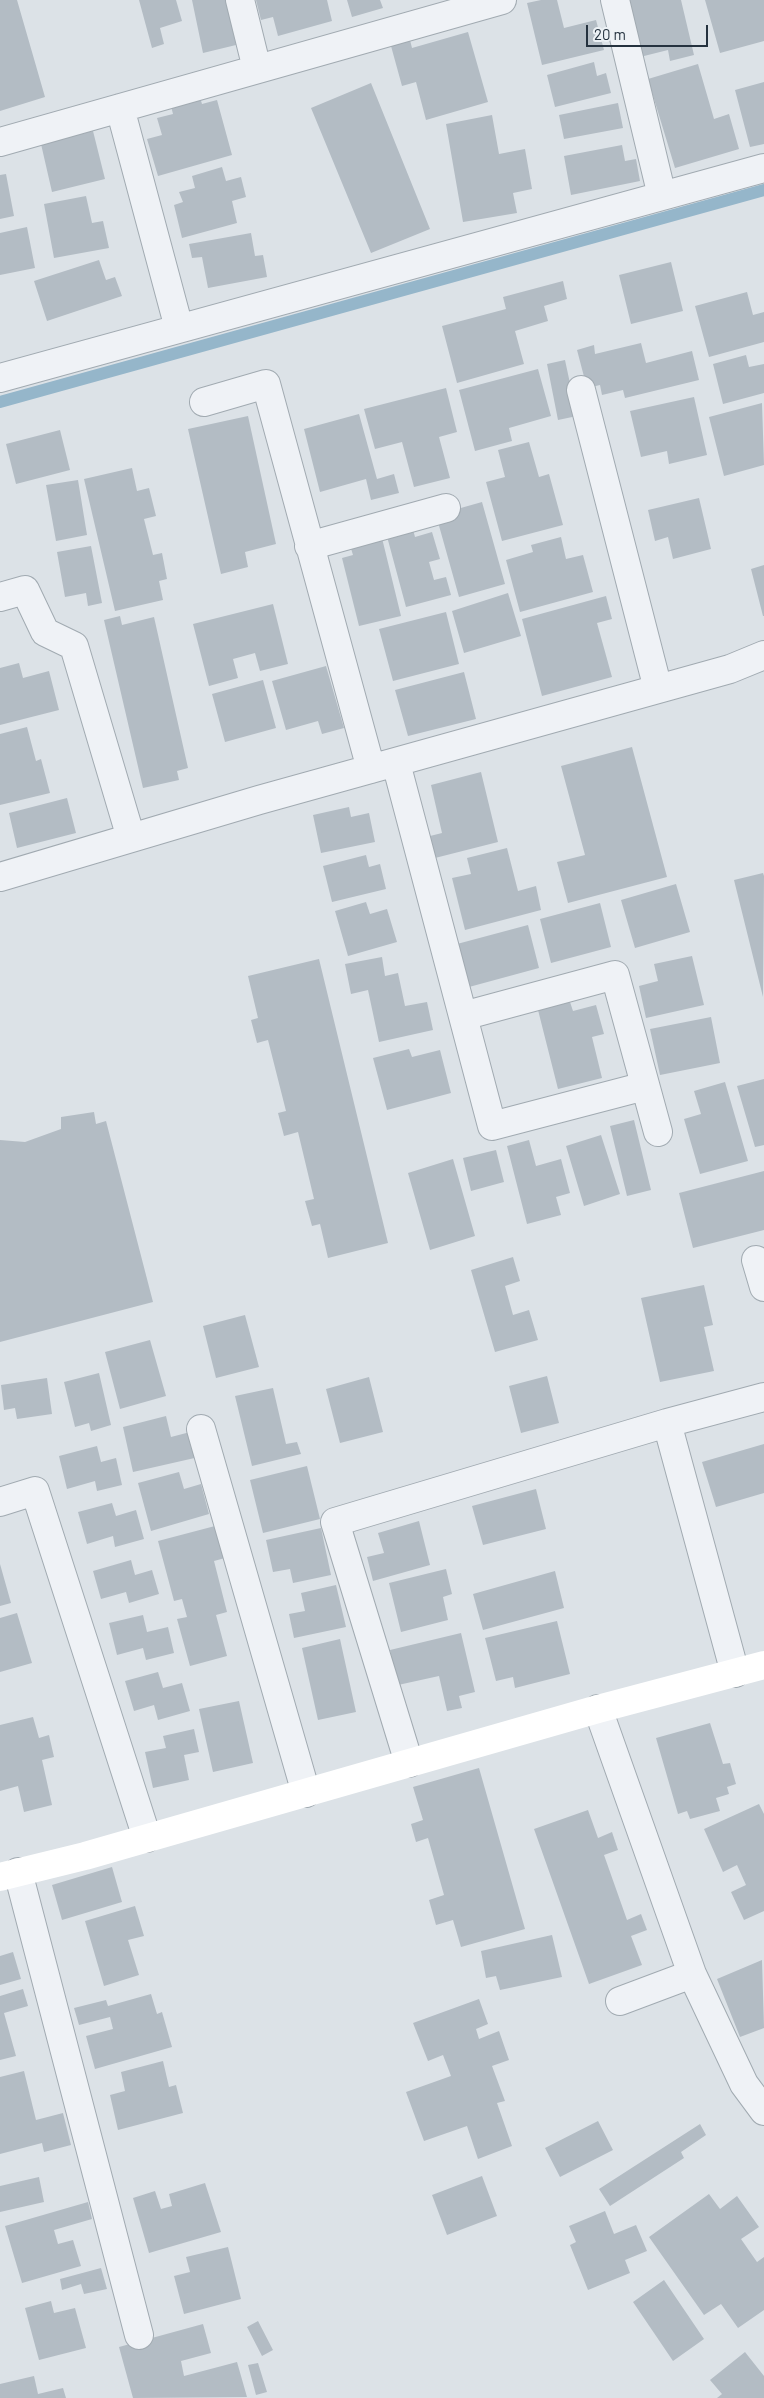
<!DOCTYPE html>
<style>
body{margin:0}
#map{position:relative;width:764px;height:2398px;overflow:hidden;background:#dce2e7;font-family:Barlow,sans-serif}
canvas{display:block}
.scale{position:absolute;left:586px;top:25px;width:122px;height:22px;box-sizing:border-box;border:2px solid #25323f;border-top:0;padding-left:6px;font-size:15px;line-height:18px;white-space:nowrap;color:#25323f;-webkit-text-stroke:4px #ecf1f5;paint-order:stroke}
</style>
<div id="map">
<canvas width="764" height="2398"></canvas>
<div class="scale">20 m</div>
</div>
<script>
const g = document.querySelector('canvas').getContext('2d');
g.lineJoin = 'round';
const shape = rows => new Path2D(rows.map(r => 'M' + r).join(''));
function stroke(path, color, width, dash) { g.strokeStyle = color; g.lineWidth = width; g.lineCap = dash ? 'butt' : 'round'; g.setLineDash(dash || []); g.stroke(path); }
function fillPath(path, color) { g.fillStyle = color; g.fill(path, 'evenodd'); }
stroke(shape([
 [0,402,764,190]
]), '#95b6ca', 12);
fillPath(shape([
 [0,0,17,0,45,97,0,111],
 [139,0,176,0,182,21,160,28,164,44,152,48],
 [192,0,226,0,236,45,203,53],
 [256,0,327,0,332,21,278,36,273,17,261,20],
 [347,0,380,0,383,8,352,17],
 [541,0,557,0,564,28,596,20,604,50,542,65,527,3],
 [626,0,681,0,694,55,670,61,668,50,640,57],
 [705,0,764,0,764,41,720,53],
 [468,32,488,102,426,120,416,82,402,86,391,46,410,40,412,48],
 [594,62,597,76,606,73,611,93,555,107,547,75],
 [698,64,714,119,729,114,739,149,675,168,648,79],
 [764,82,764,144,750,147,735,90],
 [371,83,430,229,371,253,311,108],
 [199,94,202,104,217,100,232,155,158,176,147,139,162,135,157,118,173,114,170,102],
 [618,103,623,128,564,139,559,115],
 [492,115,499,154,525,149,532,189,513,193,517,213,463,222,446,124],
 [93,131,105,179,52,192,41,144],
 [622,145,625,161,636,159,640,181,571,195,564,156],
 [222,167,226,181,241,177,246,197,232,201,237,223,182,238,174,205,183,202,179,192,195,188,192,176],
 [6,174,14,216,0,219,0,175],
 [86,196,92,223,103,221,109,248,54,258,44,204],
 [27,227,35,268,0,275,0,233],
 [251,233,255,256,263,255,267,277,208,288,202,257,192,258,189,244],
 [99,260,106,280,115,277,122,296,47,321,34,281],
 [671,262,683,311,631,324,619,275],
 [563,281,567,299,544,306,548,321,515,331,524,364,457,383,442,326,506,309,503,297],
 [747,292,753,315,764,312,764,342,709,357,695,306],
 [641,343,646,363,692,351,699,380,625,398,623,390,602,395,600,385,587,388,577,350,594,345,595,354],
 [746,355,749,367,764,364,764,393,723,404,713,364],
 [565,360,577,416,558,420,547,364],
 [538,369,551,416,509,428,512,441,475,451,459,390],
 [446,388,457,432,439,437,450,478,414,487,402,442,375,449,364,409],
 [694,397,707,455,669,464,667,451,641,457,630,411],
 [762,403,764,465,724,476,709,417],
 [359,414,377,479,394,474,399,493,371,500,366,479,320,492,304,429],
 [248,416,276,544,245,552,248,567,221,574,188,429],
 [60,430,70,470,16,484,6,444],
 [529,442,539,477,549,474,563,525,502,541,486,482,505,477,498,450],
 [132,468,137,491,149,488,156,516,144,519,153,555,162,553,167,579,159,581,163,600,115,611,84,479],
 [78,480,87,535,56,541,46,485],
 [699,498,711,549,673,559,668,537,655,541,648,510],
 [482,502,505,584,459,597,436,515],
 [411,522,415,537,432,532,440,559,429,562,434,580,446,577,451,595,406,607,385,529],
 [381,534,401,616,359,626,342,558,353,555,349,542],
 [561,537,566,559,583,555,593,592,520,612,506,560,533,552,531,545],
 [91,546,102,603,88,606,86,593,65,597,57,552],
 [764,565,764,616,763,616,751,569],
 [508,593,521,636,464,653,452,611],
 [606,596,612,619,597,623,612,677,542,696,522,619],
 [273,604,288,664,260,671,255,653,233,659,238,678,209,686,193,624],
 [446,612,459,664,393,681,379,629],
 [120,616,122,625,154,617,188,768,177,771,179,780,143,788,104,620],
 [19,663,23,678,49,671,59,710,0,725,0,668],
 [326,666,344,728,322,734,318,721,286,730,272,681],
 [464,672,476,719,408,736,395,690],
 [263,680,276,728,225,742,212,694],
 [27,727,36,761,41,759,50,793,0,805,0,734],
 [632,747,667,877,568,903,557,862,585,855,561,766],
 [481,772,498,842,435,858,430,836,442,833,431,785],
 [67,798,76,833,17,848,9,813],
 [349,807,351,817,369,813,375,842,321,853,313,815],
 [507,848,518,891,536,886,541,910,465,930,452,878,471,874,467,858],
 [366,855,369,867,380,864,386,889,332,902,323,866],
 [763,873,764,876,763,997,734,880],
 [676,884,690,932,635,948,621,900],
 [366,902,370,914,387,909,397,942,348,956,335,911],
 [600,903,611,947,551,963,540,919],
 [528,925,539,968,469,987,457,944],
 [692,956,704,1005,646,1018,639,986,658,981,654,964],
 [382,957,385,976,398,973,405,1006,427,1002,433,1030,379,1042,368,990,351,994,345,964],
 [319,959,388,1243,328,1258,320,1224,312,1226,305,1201,314,1199,298,1132,284,1136,278,1113,286,1111,268,1040,257,1043,251,1020,258,1018,248,976],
 [570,1002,573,1011,596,1005,604,1034,592,1037,602,1078,558,1089,538,1010],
 [711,1017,720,1063,660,1075,650,1029],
 [409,1049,412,1057,440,1050,451,1093,387,1110,373,1058],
 [764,1079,764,1145,755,1147,737,1086],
 [725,1082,748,1161,700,1174,684,1119,701,1114,694,1091],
 [94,1112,96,1124,106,1121,153,1302,0,1342,0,1140,25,1142,61,1129,61,1117],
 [634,1120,651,1190,627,1196,610,1126],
 [601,1135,620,1194,584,1206,566,1146],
 [529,1140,536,1166,561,1159,570,1193,556,1197,561,1215,527,1224,507,1146],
 [496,1150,504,1182,471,1191,463,1158],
 [453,1159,475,1236,430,1250,408,1173],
 [764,1171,764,1230,693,1248,679,1193],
 [513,1257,520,1281,505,1286,513,1315,529,1310,538,1340,495,1352,471,1270],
 [704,1285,713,1325,704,1327,714,1371,660,1382,641,1298],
 [245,1315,259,1367,216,1378,203,1326],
 [150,1340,166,1396,120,1409,105,1352],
 [99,1373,111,1425,91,1431,89,1423,75,1427,64,1382],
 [547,1376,559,1423,521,1433,509,1386],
 [369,1377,383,1432,340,1443,326,1389],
 [47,1378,52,1414,17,1419,15,1408,4,1410,1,1385],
 [273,1388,286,1444,297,1442,301,1454,252,1466,235,1396],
 [166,1416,171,1437,194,1431,199,1457,133,1472,123,1427],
 [764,1444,764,1493,716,1507,702,1462],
 [97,1446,101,1462,116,1458,122,1485,97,1491,95,1481,67,1489,59,1456],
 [307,1466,320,1519,263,1533,250,1480],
 [179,1472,184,1489,201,1484,209,1514,151,1531,138,1483],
 [536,1489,546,1529,483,1545,472,1506],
 [112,1503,116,1516,136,1510,144,1539,115,1547,113,1536,87,1544,78,1512],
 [419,1521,430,1565,373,1581,367,1557,384,1553,378,1533],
 [215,1526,225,1558,214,1561,227,1612,216,1615,227,1656,190,1666,177,1619,187,1617,182,1599,174,1601,158,1541],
 [321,1528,331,1575,293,1583,290,1569,273,1572,266,1540],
 [131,1560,135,1575,152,1570,159,1594,129,1603,126,1592,101,1599,93,1571],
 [0,1564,11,1603,0,1606],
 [446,1569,452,1594,443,1597,448,1620,401,1632,389,1583],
 [555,1571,564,1608,483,1630,473,1594],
 [336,1585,346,1627,294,1638,289,1614,305,1611,301,1593],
 [17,1613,32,1663,0,1672,0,1618],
 [143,1615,147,1632,168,1627,174,1653,146,1660,143,1648,117,1655,109,1623],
 [557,1621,570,1674,515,1688,513,1677,496,1681,485,1638],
 [461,1633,475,1692,459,1696,462,1708,447,1711,439,1676,398,1685,390,1650],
 [340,1639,356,1712,318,1720,302,1648],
 [158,1672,163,1688,182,1683,190,1711,158,1720,154,1705,134,1711,125,1681],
 [239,1701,253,1763,213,1772,199,1709],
 [33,1717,39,1738,49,1735,54,1757,42,1760,52,1805,24,1812,18,1786,0,1791,0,1725],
 [710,1723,723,1764,730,1763,736,1784,727,1787,729,1794,716,1798,720,1811,690,1819,687,1811,678,1814,656,1738],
 [194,1729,199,1752,184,1755,189,1780,153,1788,145,1752,166,1748,163,1736],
 [479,1768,525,1929,461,1947,453,1920,436,1925,429,1900,444,1895,428,1838,416,1842,411,1824,423,1820,413,1787],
 [759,1804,764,1814,764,1911,744,1920,731,1892,746,1885,737,1865,723,1872,704,1829],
 [588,1810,598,1838,612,1832,618,1850,604,1855,627,1920,641,1914,647,1930,631,1936,642,1965,589,1984,534,1829],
 [112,1867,122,1902,62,1920,52,1885],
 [135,1906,144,1936,128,1940,139,1975,104,1986,85,1921],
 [552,1935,562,1977,500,1990,496,1976,486,1978,481,1951],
 [13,1952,21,1979,0,1985,0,1956],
 [762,1960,764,2028,740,2037,717,1979],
 [23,1989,28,2006,4,2013,16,2056,0,2060,0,1996],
 [151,1994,157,2014,162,2012,172,2047,95,2069,86,2036,113,2029,110,2017,79,2025,74,2008,106,2000,108,2006],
 [479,1999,488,2024,476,2029,479,2039,499,2031,509,2060,492,2066,505,2101,497,2103,512,2146,478,2159,467,2126,424,2141,406,2092,451,2076,443,2055,428,2061,413,2023],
 [163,2061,169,2087,176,2085,183,2113,118,2130,110,2095,125,2091,121,2072],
 [24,2071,36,2120,63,2113,71,2145,44,2152,42,2143,0,2154,0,2077],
 [598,2121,613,2150,560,2177,545,2148],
 [700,2124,706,2135,681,2152,684,2158,610,2206,599,2189],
 [482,2176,497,2216,447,2235,432,2195],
 [39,2177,44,2202,0,2212,0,2186],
 [205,2183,221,2232,149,2253,133,2198,155,2191,161,2209,172,2206,169,2194],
 [709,2194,720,2209,737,2196,759,2227,741,2239,757,2262,764,2257,764,2310,738,2328,721,2304,704,2315,649,2237],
 [88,2202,92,2219,54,2230,58,2244,73,2240,81,2266,22,2283,5,2226],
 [605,2211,614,2234,636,2225,647,2251,625,2260,630,2273,588,2290,570,2245,576,2242,569,2226],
 [228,2247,241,2299,184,2314,174,2276,190,2272,186,2257],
 [101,2268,107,2289,84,2294,81,2284,62,2290,60,2279],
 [664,2280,704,2339,673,2361,633,2302],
 [51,2301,54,2313,75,2308,86,2348,39,2360,25,2308],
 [258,2321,273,2350,262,2356,247,2327],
 [203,2324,211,2353,181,2361,184,2376,237,2362,247,2397,133,2398,119,2347],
 [745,2352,764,2376,764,2398,717,2398,722,2394,710,2380],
 [258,2363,267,2392,256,2395,248,2365],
 [34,2376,38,2394,63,2388,66,2398,0,2398,0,2384]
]), '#b3bcc4');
const street = shape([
 [240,0,257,69],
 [615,0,662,196],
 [120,108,179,328],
 [0,142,502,0],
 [0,378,764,168],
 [581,390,658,689],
 [204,402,266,384,371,769],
 [309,546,446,508],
 [0,597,25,590,45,632,74,646,131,838],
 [396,763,492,1126,645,1086],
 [0,877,259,800,730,669,764,655],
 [463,1016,615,975,658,1132],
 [756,1260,764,1287],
 [667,1423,735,1673],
 [201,1429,306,1793],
 [0,1502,35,1491,147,1838],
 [598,1709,692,1974,744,2084,764,2111],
 [409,1763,335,1522,667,1423,764,1397],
 [18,1872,139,2335],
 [620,2001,692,1974]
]);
stroke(street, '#a1aab1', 30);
stroke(street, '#eff2f6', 28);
stroke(shape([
 [0,1877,85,1856,598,1709,764,1665]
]), '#fff', 28);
</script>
